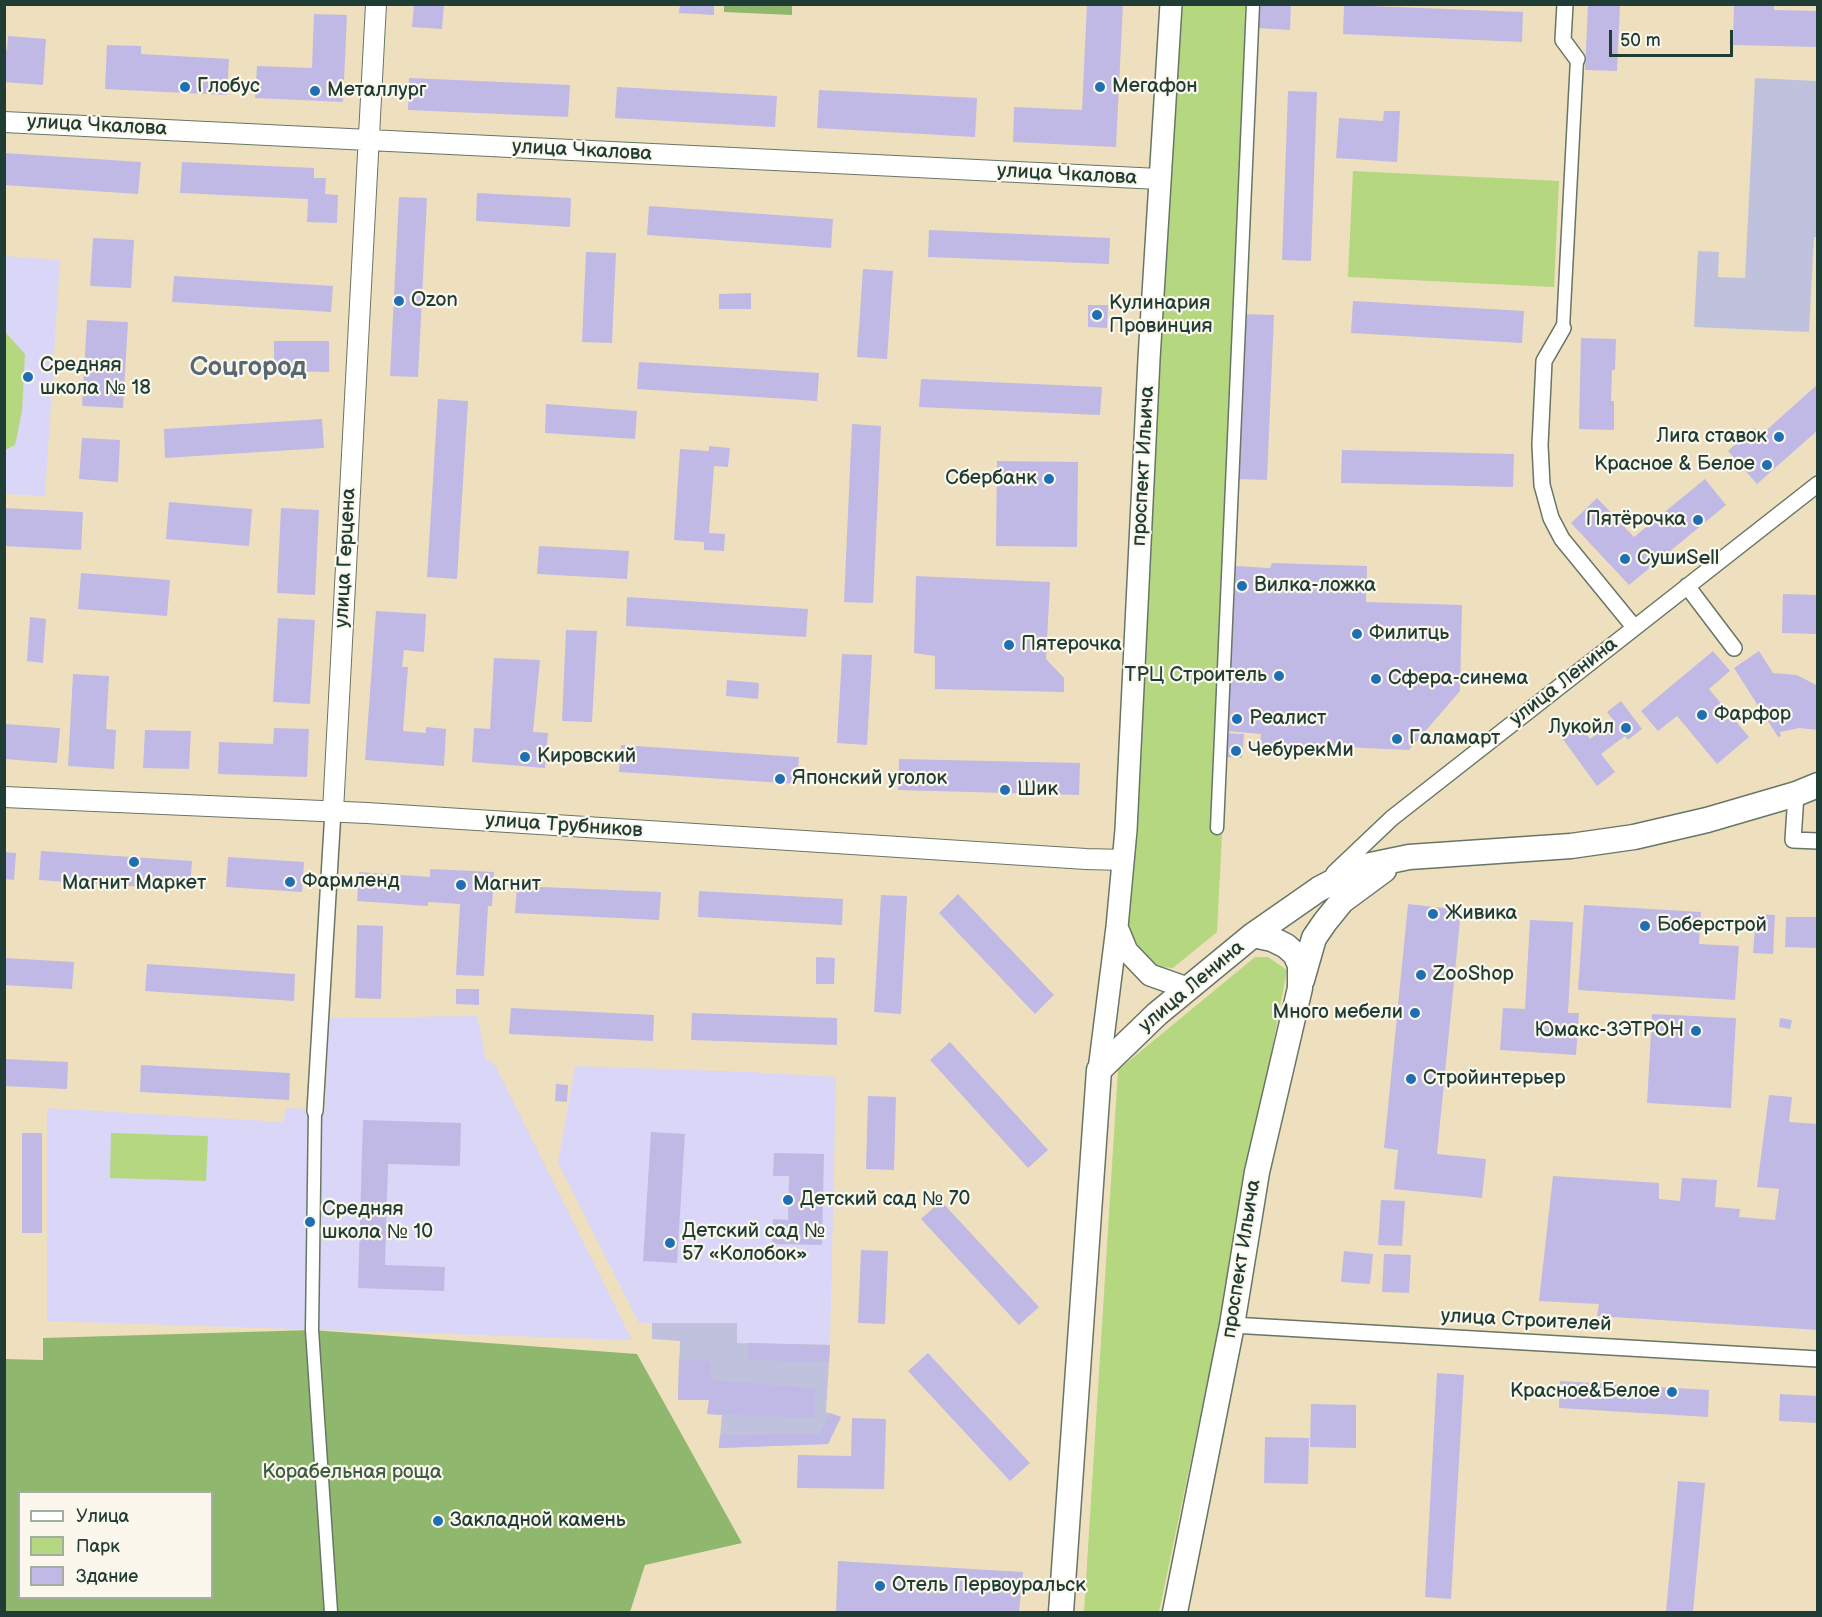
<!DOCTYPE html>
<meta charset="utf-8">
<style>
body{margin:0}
#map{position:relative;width:1822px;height:1617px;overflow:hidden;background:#eee0bf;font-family:"Balsamiq Sans",sans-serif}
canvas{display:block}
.frame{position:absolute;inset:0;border:6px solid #1f3d34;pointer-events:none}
.legend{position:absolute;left:18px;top:1491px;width:195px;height:108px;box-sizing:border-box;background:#fbf7ec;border:2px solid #a3ada2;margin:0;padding:8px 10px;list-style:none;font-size:18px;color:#1f3d34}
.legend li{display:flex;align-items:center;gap:12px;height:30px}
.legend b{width:30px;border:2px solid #a3ada2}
.scale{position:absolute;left:1609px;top:30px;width:124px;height:27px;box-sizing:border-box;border:3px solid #1f3d34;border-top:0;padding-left:8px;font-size:18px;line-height:21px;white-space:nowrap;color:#1f3d34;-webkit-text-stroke:4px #fbf7ec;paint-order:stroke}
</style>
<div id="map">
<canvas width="1822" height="1617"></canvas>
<div class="frame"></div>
<ul class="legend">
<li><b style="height:8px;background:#fff"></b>Улица</li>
<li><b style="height:16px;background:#b4d780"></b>Парк</li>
<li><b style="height:16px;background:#c0b9e5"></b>Здание</li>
</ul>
<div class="scale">50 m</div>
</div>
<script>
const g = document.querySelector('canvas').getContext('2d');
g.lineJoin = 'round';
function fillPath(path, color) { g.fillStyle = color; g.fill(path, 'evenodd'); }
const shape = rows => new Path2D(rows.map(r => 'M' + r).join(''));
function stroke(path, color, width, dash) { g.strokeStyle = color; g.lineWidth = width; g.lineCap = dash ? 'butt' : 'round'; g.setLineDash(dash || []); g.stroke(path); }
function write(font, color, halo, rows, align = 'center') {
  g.font = font + ' "Balsamiq Sans",sans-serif'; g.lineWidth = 4.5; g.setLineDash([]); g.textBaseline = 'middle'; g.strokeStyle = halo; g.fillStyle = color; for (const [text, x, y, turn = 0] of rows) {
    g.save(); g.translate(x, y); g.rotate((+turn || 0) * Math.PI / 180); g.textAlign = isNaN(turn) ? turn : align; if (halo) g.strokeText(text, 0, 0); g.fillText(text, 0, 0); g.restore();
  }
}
fillPath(shape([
 [4,256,60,260,45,496,5,494],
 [477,1016,486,1059,495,1065,632,1340,47,1321,47,1108,283,1122,287,1108,325,1110,329,1018],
 [575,1066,748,1072,836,1077,830,1345,736,1343,736,1323,639,1323,558,1163]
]), '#d9d6f7');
fillPath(shape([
 [1755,78,1817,81,1818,237,1814,237,1809,332,1694,327,1698,251,1719,252,1718,277,1745,278],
 [652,1323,737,1323,737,1343,830,1345,826,1412,841,1417,828,1444,719,1448,722,1415,707,1414,709,1400,678,1400,680,1341,652,1339]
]), '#c0c2dd');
fillPath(shape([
 [1177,5,1257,5,1232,490,1236,566,1217,932,1173,968,1152,966,1143,955,1127,925],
 [1353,171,1559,181,1554,287,1348,277],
 [5,332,25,354,22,411,15,445,5,450],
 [1255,957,1268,957,1287,970,1224,1303,1159,1612,1084,1612,1118,1070],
 [111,1133,208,1136,206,1181,110,1178]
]), '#b4d780');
fillPath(shape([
 [724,5,792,5,792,15,724,12],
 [312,1330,637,1354,742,1543,645,1565,630,1612,5,1612,5,1359,43,1360,43,1338],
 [20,1492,212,1492,212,1598,20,1598]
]), '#8fb86e');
fillPath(shape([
 [414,4,444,4,442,29,412,27],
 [680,4,714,4,714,15,679,13],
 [1087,4,1123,4,1116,147,1013,142,1014,107,1082,110],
 [1260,4,1291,4,1290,30,1258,28],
 [1588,4,1620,4,1617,71,1585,70],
 [1734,4,1774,4,1774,10,1818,11,1818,47,1733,45],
 [1344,5,1523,12,1522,42,1343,34],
 [314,14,347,15,343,102,255,98,257,66,312,68],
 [8,36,46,39,43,85,4,82,4,49,7,50],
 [107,45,141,46,141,54,229,59,227,95,105,89],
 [409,78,570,85,568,117,408,110],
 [617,87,777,96,775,127,615,118],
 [819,90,977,98,975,137,817,128],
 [1288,91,1317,92,1311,261,1282,260],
 [1384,111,1400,111,1397,162,1336,158,1339,118,1383,121],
 [4,153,141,162,138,194,4,185],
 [182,162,314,168,314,178,326,178,325,194,338,195,337,223,307,222,308,199,180,193],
 [477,193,571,198,570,227,476,221],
 [399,197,427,198,418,377,390,376],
 [649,206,833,219,831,248,647,235],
 [929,230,1110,238,1109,264,928,257],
 [93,238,134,240,131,288,90,286],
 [586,252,616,253,612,343,582,342],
 [863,269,893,271,887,359,857,357],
 [174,276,333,286,331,312,172,302],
 [751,293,751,309,719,309,719,294],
 [1353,301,1524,311,1522,343,1351,333],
 [1088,305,1108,305,1107,328,1088,327],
 [1244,314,1274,315,1267,480,1237,479],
 [87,320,128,322,123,408,82,406],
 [1581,338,1616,339,1615,370,1612,370,1611,401,1614,401,1614,430,1579,429],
 [274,341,329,341,329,372,274,371],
 [639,362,819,373,817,401,637,389],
 [921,379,1102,387,1100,415,919,407],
 [1818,384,1818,430,1757,484,1728,451,1754,428,1761,435],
 [438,399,468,401,457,579,427,577],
 [546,404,637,411,635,439,545,433],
 [322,419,324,448,165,458,164,429],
 [852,424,881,426,873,603,844,602],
 [82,438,120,440,118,482,79,479],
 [709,446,730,448,728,467,714,466,709,533,725,534,724,551,704,550,704,542,674,540,680,449,709,451],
 [1342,450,1514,454,1513,487,1341,483],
 [997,461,1078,462,1077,547,996,546],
 [1705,479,1726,505,1629,585,1571,523,1597,498,1634,537],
 [169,502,252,509,249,546,166,539],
 [4,508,83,512,81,550,4,546],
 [281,508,319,510,315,595,277,593],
 [539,546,629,551,627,579,537,574],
 [1272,563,1367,566,1366,602,1462,605,1460,691,1409,750,1344,747,1330,753,1314,754,1299,753,1285,745,1260,744,1261,734,1226,731,1236,566,1270,568],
 [81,573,170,580,167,616,78,609],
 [916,576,1050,582,1046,659,1064,678,1064,692,935,689,935,656,914,653],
 [1783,594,1818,595,1818,634,1782,633],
 [627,597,808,609,806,637,626,626],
 [376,611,426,614,424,652,404,650,402,667,408,667,403,731,426,733,426,727,446,729,444,766,365,760],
 [30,617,46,619,43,663,27,661],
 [278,618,315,620,310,704,273,702],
 [566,630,597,631,592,722,562,721],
 [1713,651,1730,671,1709,689,1749,737,1717,764,1677,716,1658,731,1641,711],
 [1759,651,1773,673,1797,675,1818,686,1818,730,1799,728,1780,732,1781,736,1778,737,1734,668],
 [842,654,872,655,867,745,837,743],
 [494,658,540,660,533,732,548,733,545,768,472,762,474,728,490,729],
 [73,674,109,676,106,729,116,730,114,769,68,766],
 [727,680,759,683,758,699,726,696],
 [1621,701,1642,729,1628,740,1625,736,1601,754,1615,772,1597,786,1559,734,1576,720,1590,739,1614,721,1607,712],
 [4,724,60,728,57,763,4,759],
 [274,728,309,729,307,777,218,774,219,742,273,744],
 [145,730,191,731,189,769,143,768],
 [1225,733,1244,734,1242,758,1223,757],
 [621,745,799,757,797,784,619,772],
 [899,759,1080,763,1079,795,898,790],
 [41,851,192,861,190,890,39,880],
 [4,852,16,853,14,880,4,879],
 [228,857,304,862,302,892,226,887],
 [430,869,494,872,492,906,488,906,484,976,456,975,460,904,428,902,428,906,357,901,359,872,430,877],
 [517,886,661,892,659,920,515,913],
 [699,891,843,899,842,925,698,917],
 [958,894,1054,995,1035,1014,939,913],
 [881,895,907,896,901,1014,874,1012],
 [1408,904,1461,910,1437,1154,1486,1159,1482,1198,1394,1189,1398,1150,1384,1148],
 [1584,905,1701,912,1699,944,1739,946,1735,1000,1578,990],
 [1756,914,1775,915,1773,954,1753,953],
 [1786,917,1818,917,1818,948,1785,947],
 [1530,920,1573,922,1568,1013,1579,1013,1576,1055,1500,1050,1503,1008,1525,1009],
 [357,925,383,926,381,999,355,998],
 [816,957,835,958,834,984,816,984],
 [4,958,74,962,72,989,4,985],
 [147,964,295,974,294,1001,145,991],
 [456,989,479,989,479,1005,456,1004],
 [511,1008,654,1015,653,1041,509,1034],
 [692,1013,837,1018,837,1045,691,1040],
 [1652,1014,1736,1018,1731,1108,1647,1103],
 [1780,1018,1792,1020,1790,1029,1779,1027],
 [950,1042,1048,1150,1028,1168,930,1060],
 [4,1059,68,1062,67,1089,4,1086],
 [141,1065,290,1073,289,1100,140,1092],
 [556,1084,568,1085,567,1102,555,1101],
 [1769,1095,1792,1097,1789,1122,1818,1124,1816,1265,1818,1265,1818,1330,1597,1316,1599,1304,1539,1301,1553,1176,1659,1183,1659,1199,1680,1201,1682,1178,1717,1180,1715,1207,1740,1209,1739,1217,1775,1220,1779,1189,1757,1187],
 [868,1096,896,1097,894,1170,866,1169],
 [363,1120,461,1123,460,1166,388,1164,385,1265,445,1267,444,1291,358,1288],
 [651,1132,685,1134,677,1263,643,1261],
 [22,1133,42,1133,42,1233,22,1233],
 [774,1153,824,1154,822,1245,772,1244,773,1219,788,1220,789,1176,773,1176],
 [1381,1200,1405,1201,1402,1246,1378,1245],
 [941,1201,1039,1307,1019,1325,921,1219],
 [861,1250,888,1251,885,1324,858,1323],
 [1344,1251,1373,1254,1370,1284,1341,1282],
 [1384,1254,1411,1255,1409,1293,1382,1292],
 [748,1343,830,1345,829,1362,748,1360],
 [928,1353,1030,1463,1010,1481,908,1371],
 [679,1359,711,1361,711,1380,815,1388,814,1418,707,1414,709,1400,678,1400],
 [1437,1373,1464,1375,1451,1599,1425,1597],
 [1560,1381,1709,1390,1708,1417,1559,1408],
 [1780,1394,1818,1396,1818,1423,1779,1421],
 [1311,1404,1356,1405,1356,1448,1310,1447],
 [830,1413,841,1417,828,1444,719,1448,720,1435,820,1434],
 [852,1418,886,1419,884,1489,797,1488,798,1455,851,1456],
 [1265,1437,1309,1438,1308,1484,1264,1483],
 [1678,1481,1705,1483,1693,1612,1666,1612],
 [838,1561,1023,1572,1019,1612,836,1612]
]), '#c0b9e5');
const pedestrian = shape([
 [1563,328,1577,59],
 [1217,828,1253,4],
 [315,1111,312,1330,331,1612]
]);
const minor = shape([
 [1565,4,1563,40,1577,59],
 [1563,328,1544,361,1540,445,1542,485,1551,518,1562,539,1634,627],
 [1687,586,1734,648],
 [1796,794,1793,840,1818,841],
 [1334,873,1392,818,1818,484],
 [315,1111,333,811],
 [1232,1325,1818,1359]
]);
const tertiary = shape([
 [4,122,1159,179],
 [4,797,367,813,1086,859,1123,860],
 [333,811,376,4]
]);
const secondary = shape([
 [1117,927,1127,951,1150,975,1187,988],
 [1099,1070,1117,927,1126,830,1149,359,1171,4]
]);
const primary = shape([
 [1302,980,1314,938,1325,922,1342,901,1384,870],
 [1061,1612,1099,1070,1157,1014,1253,935,1319,889,1361,867,1409,857,1571,846,1634,837,1707,820,1796,794,1818,785],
 [1175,1612,1232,1325,1257,1172,1300,988,1300,965,1295,954,1286,946,1272,939,1253,935]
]);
stroke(pedestrian, '#677665', 15);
stroke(minor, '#677665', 18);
stroke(tertiary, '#677665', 22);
stroke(secondary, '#677665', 24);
stroke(primary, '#677665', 27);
stroke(pedestrian, '#fff', 12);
stroke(minor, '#fff', 15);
stroke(tertiary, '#fff', 20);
stroke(secondary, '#fff', 21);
stroke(primary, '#fff', 24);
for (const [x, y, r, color] of [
 [185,87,6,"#1f6fb2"],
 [1100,87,6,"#1f6fb2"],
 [315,91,6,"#1f6fb2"],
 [399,301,6,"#1f6fb2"],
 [1097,315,6,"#1f6fb2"],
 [28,377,6,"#1f6fb2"],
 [1779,437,6,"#1f6fb2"],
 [1767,465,6,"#1f6fb2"],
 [1049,479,6,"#1f6fb2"],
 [1698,520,6,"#1f6fb2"],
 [1625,559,6,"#1f6fb2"],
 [1242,586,6,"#1f6fb2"],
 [1357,634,6,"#1f6fb2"],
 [1009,645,6,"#1f6fb2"],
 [1279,676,6,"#1f6fb2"],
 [1376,679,6,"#1f6fb2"],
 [1702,715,6,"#1f6fb2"],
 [1237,719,6,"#1f6fb2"],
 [1626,728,6,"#1f6fb2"],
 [1397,739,6,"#1f6fb2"],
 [1236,751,6,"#1f6fb2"],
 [525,757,6,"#1f6fb2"],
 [780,779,6,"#1f6fb2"],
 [1005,790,6,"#1f6fb2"],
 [134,862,6,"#1f6fb2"],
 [290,882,6,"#1f6fb2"],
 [461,885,6,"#1f6fb2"],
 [1433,914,6,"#1f6fb2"],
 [1645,926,6,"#1f6fb2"],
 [1421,975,6,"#1f6fb2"],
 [1415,1013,6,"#1f6fb2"],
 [1696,1031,6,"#1f6fb2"],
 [1411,1079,6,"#1f6fb2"],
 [788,1200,6,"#1f6fb2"],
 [310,1222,6,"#1f6fb2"],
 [670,1243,6,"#1f6fb2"],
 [1672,1392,6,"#1f6fb2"],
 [438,1521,6,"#1f6fb2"],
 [880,1586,6,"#1f6fb2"]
]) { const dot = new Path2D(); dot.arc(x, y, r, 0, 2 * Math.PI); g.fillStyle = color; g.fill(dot); stroke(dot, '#fbf7ec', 2); }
write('20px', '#1f3d34', '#fbf7ec', [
 ["Глобус",197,87],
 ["Мегафон",1112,87],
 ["Металлург",327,91],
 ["Ozon",411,301],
 ["Кулинария",1109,304],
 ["Провинция",1109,327],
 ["Средняя",40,366],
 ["школа № 18",40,389],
 ["Лига ставок",1767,437,"right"],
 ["Красное & Белое",1755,465,"right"],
 ["Сбербанк",1037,479,"right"],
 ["Пятёрочка",1686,520,"right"],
 ["СушиSell",1637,559],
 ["Вилка-ложка",1254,586],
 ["Филитць",1369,634],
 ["Пятерочка",1021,645],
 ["ТРЦ Строитель",1267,676,"right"],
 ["Сфера-синема",1388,679],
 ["Фарфор",1714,715],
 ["Реалист",1249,719],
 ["Лукойл",1614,728,"right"],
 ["Галамарт",1409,739],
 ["ЧебурекМи",1248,751],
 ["Кировский",537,757],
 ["Японский уголок",792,779],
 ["Шик",1017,790],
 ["Фармленд",302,882],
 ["Магнит Маркет",134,884,"center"],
 ["Магнит",473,885],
 ["Живика",1445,914],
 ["Боберстрой",1657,926],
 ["ZooShop",1433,975],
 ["Много мебели",1403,1013,"right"],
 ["Юмакс-ЗЭТРОН",1684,1031,"right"],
 ["Стройинтерьер",1423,1079],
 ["Детский сад № 70",800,1200],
 ["Средняя",322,1210],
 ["школа № 10",322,1233],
 ["Детский сад №",682,1232],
 ["57 «Колобок»",682,1255],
 ["Красное&Белое",1660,1392,"right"],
 ["Закладной камень",450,1521],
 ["Отель Первоуральск",892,1586]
], 'left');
write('20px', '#1f3d34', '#fbf7ec', [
 ["улица Чкалова",97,126,3],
 ["улица Чкалова",582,151,3],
 ["улица Чкалова",1067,175,3],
 ["проспект Ильича",1144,466,-87],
 ["улица Герцена",346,558,-87],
 ["улица Ленина",1564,682,-38],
 ["улица Трубников",564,826,4],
 ["улица Ленина",1192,987,-40],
 ["проспект Ильича",1242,1259,-81],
 ["улица Строителей",1526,1321,3]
]);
write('20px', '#3d5c43', '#fbf7ec', [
 ["Корабельная роща",352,1473]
]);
write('bold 26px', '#576872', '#fbf7ec', [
 ["Соцгород",248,368]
]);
</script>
